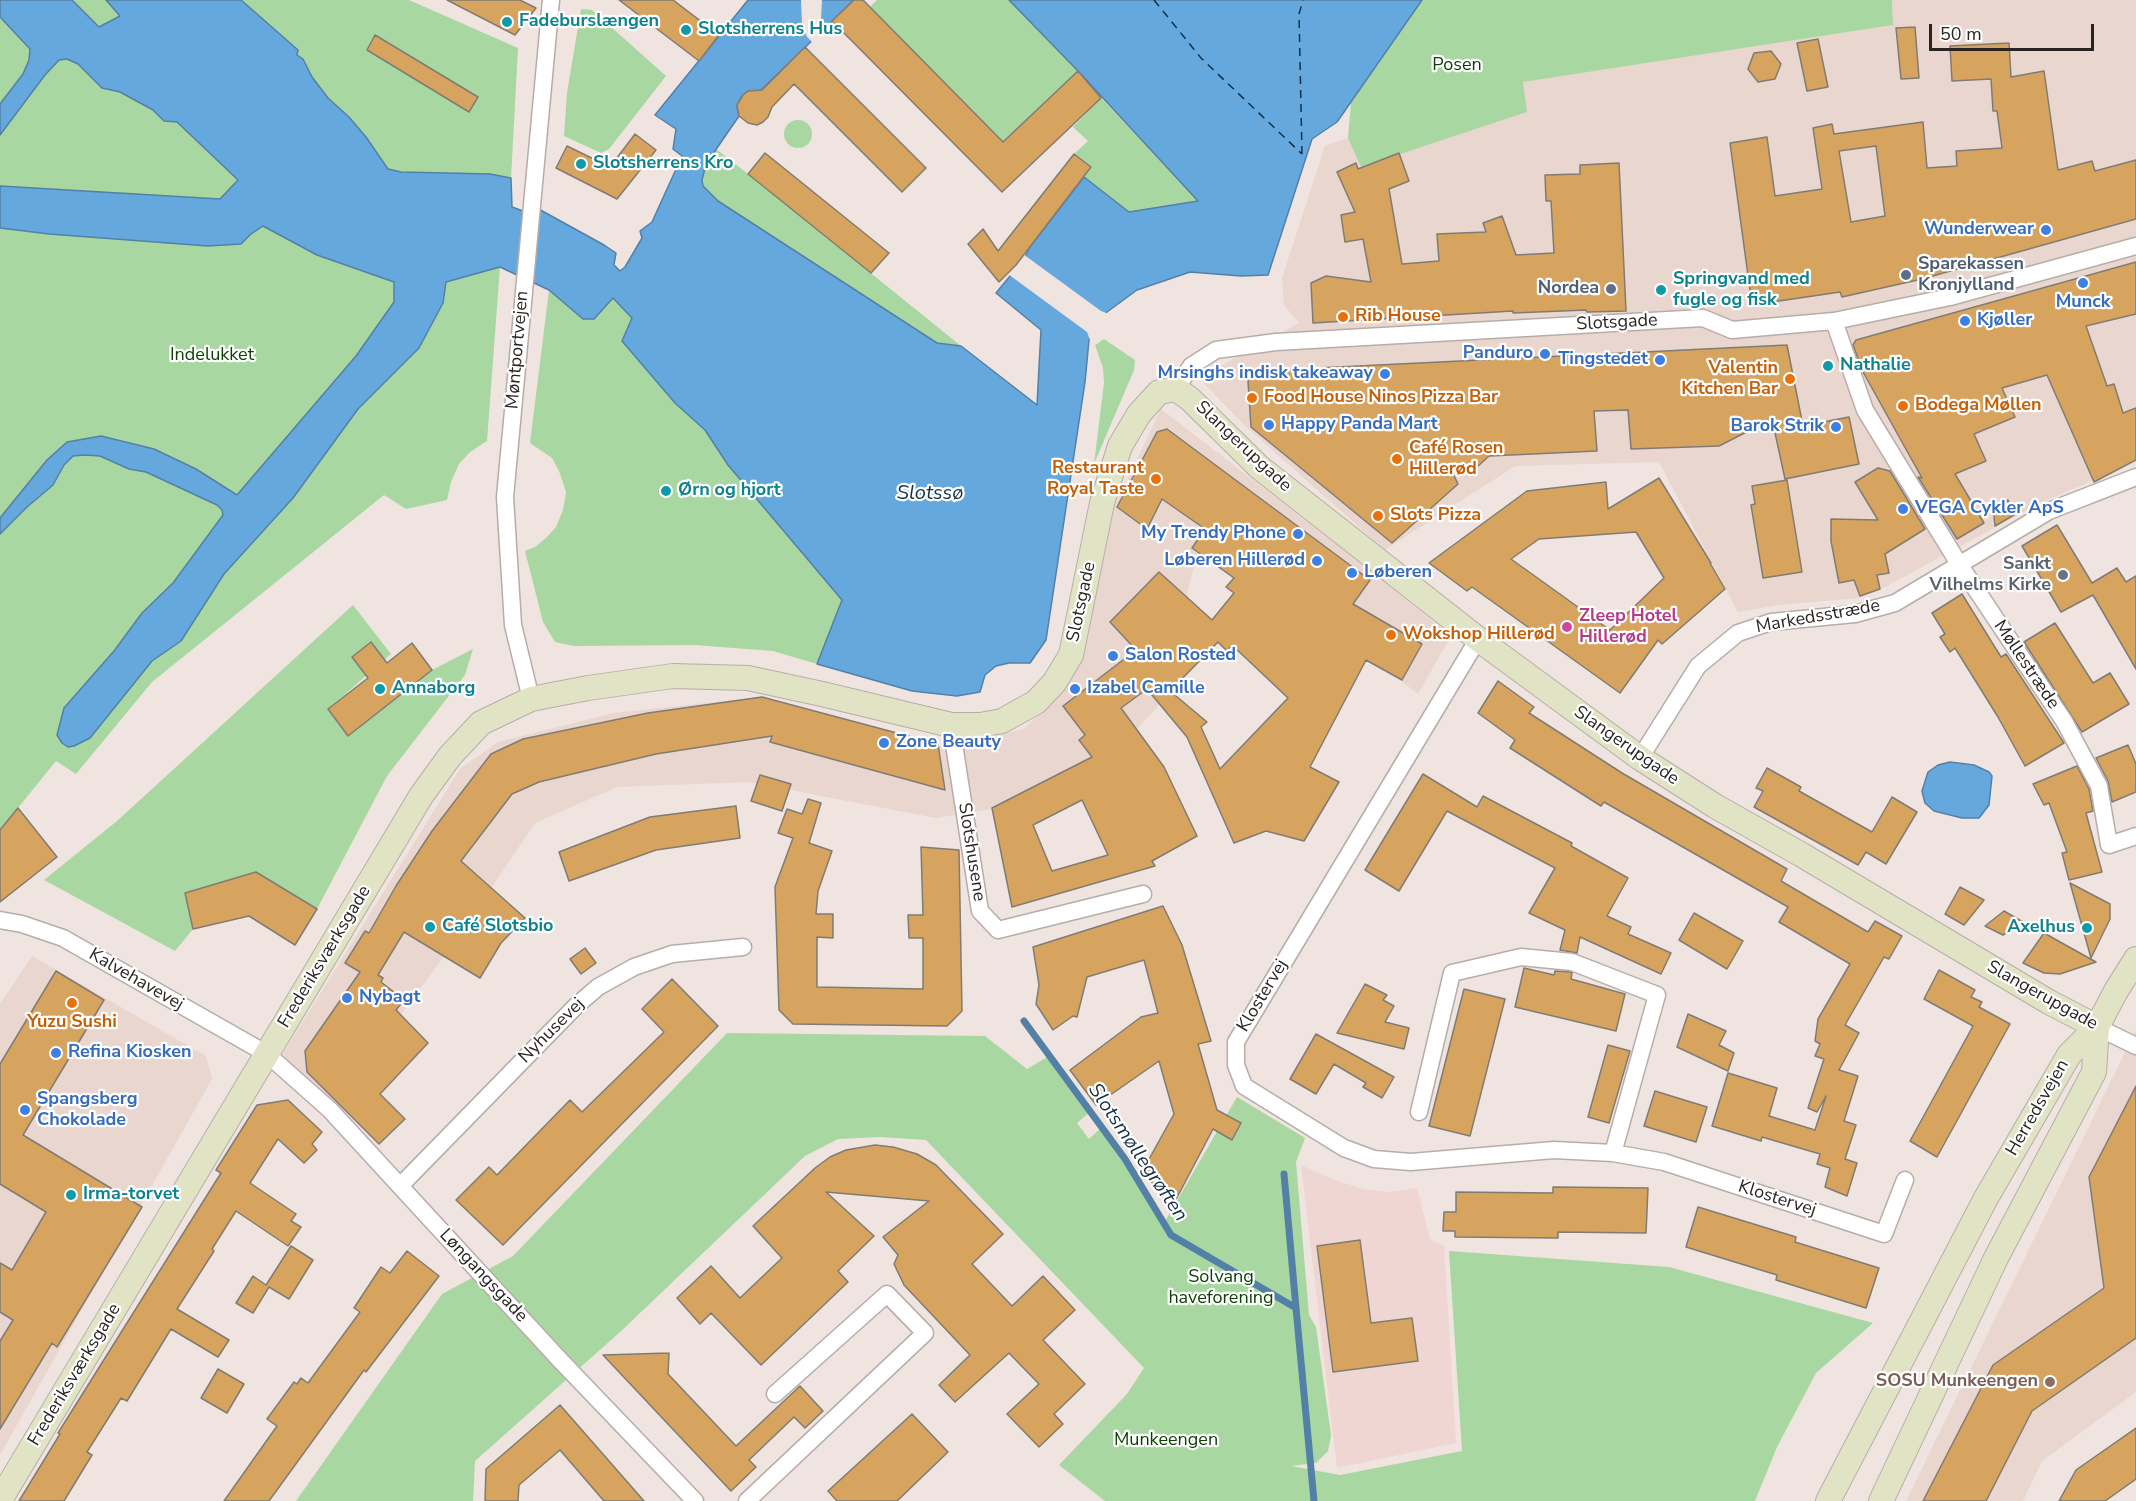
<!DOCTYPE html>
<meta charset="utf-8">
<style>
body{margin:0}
#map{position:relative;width:2136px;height:1501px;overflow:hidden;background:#efe4df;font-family:"Nunito Sans",sans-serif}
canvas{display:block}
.scale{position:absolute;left:1929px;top:24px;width:165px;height:27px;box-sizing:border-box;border:3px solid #282422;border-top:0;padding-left:8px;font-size:18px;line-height:21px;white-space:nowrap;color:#282422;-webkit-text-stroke:4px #fff;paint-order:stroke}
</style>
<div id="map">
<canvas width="2136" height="1501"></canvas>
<div class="scale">50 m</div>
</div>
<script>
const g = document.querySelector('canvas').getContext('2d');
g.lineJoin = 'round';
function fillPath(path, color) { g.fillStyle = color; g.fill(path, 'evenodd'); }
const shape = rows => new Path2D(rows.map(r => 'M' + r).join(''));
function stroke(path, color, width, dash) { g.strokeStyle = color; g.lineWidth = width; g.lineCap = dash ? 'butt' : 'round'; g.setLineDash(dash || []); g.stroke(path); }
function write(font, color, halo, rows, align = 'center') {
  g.font = font + ' "Nunito Sans",sans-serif'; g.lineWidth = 4.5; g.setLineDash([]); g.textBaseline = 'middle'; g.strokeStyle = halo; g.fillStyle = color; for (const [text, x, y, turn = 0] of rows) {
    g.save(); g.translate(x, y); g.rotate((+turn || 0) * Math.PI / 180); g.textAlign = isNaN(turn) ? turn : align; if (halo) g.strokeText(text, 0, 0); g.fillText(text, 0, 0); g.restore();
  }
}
fillPath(shape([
 [1892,0,2136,0,2136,462,2040,503,1887,586,1859,598,1779,605,1738,612,1659,462,1515,466,1385,550,1244,425,1199,378,1299,323,1284,305,1282,278,1325,146,1348,138,1361,167,1522,82,1893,25],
 [1161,409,1371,571,1451,636,1418,694,1203,526,1163,701,1074,796,936,818,749,782,617,787,535,823,457,939,330,1110,281,1057,460,769,498,742,614,713,743,699,932,747,965,743,1024,729,1054,699,1108,520],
 [32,956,206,1056,212,1079,0,1455,0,1004],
 [2136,1030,2136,1392,2042,1461,2023,1501,1906,1501]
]), '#e9d6ce');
fillPath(shape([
 [1301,1165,1335,1180,1363,1189,1389,1192,1417,1188,1430,1239,1444,1246,1456,1443,1337,1468]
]), '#f0d6d3');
fillPath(shape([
 [0,0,106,0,120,16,102,88,120,92,153,110,164,121,177,122,239,180,446,282,500,267,487,441,470,452,459,464,451,482,447,500,406,509,384,495,152,682,76,774,56,761,0,830],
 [241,0,409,0,518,48,511,178,490,174,401,172,388,169,349,117,328,98,312,77,303,59,297,55,284,38],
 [877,0,1009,0,1078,71,1003,142,870,7],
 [1422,0,1892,0,1893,25,1523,82,1527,112,1361,167,1348,138,1351,103],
 [581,9,592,10,666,76,609,149,601,153,564,136,567,93],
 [1101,98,1199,202,1129,212,1084,177,1091,167,1074,154,1088,141,1073,127],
 '784 134a14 14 0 1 1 28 0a14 14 0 1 1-28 0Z',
 [716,149,748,174,961,346,937,343,718,201,707,192,703,186,702,180,706,165],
 [549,290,583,319,594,318,613,298,632,318,675,403,705,430,728,465,842,600,817,664,773,651,695,645,574,646,555,642,543,622,525,551,535,547,546,538,556,527,563,510,566,492,559,471,552,458,530,443],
 [1104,339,1135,360,1134,370,1094,464,1104,383,1103,368,1095,345],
 [353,605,391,654,328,709,348,735,432,670,473,649,465,675,387,776,317,909,256,872,186,893,193,929,175,951,44,880,117,821],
 [727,1033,985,1036,1027,1069,1049,1056,1090,1112,1077,1123,1089,1139,1102,1127,1125,1159,1164,1223,1237,1097,1305,1138,1296,1162,1309,1315,1316,1327,1331,1435,1328,1451,1316,1463,1291,1466,1340,1475,1462,1451,1449,1251,1669,1267,1873,1323,1816,1373,1777,1447,1755,1501,1105,1501,1059,1465,1127,1394,1144,1368,926,1140,880,1137,838,1139,805,1156,620,1332,475,1461,473,1501,296,1501,442,1294,513,1256]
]), '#a9d7a1');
const water = shape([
 [0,0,72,0,99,27,120,16,106,0,241,0,298,50,297,55,303,59,312,77,328,98,349,117,366,137,388,169,401,172,490,174,511,178,512,207,534,215,535,207,604,245,616,253,614,265,620,271,625,267,642,238,640,231,652,222,682,156,673,149,676,129,655,115,748,0,854,0,760,91,748,91,741,97,737,107,739,116,706,164,702,180,703,186,718,201,937,343,961,346,1037,405,1041,330,996,293,1025,258,1029,248,1084,177,1129,212,1198,201,1078,71,1009,0,1422,0,1337,122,1312,139,1268,275,1241,276,1190,272,1137,290,1107,312,1098,323,1089,340,1085,382,1046,640,1030,663,1009,663,996,666,985,675,980,692,957,696,912,691,817,664,842,600,728,465,705,430,675,403,622,341,632,318,613,298,594,319,583,319,549,290,500,267,446,282,443,303,419,348,358,409,293,498,224,574,181,641,152,661,90,738,74,746,68,747,62,743,57,735,64,708,114,651,142,613,173,583,223,515,222,510,217,505,146,472,129,469,100,456,85,455,73,456,64,465,53,485,27,507,0,534,0,518,47,460,67,442,101,436,154,449,196,469,237,495,356,356,394,302,394,282,317,255,263,226,251,234,241,244,208,246,49,234,0,228,0,186,220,199,238,180,177,122,164,121,153,110,120,92,102,88,78,64,67,59,59,60,45,75,0,135,0,104,23,74,29,60,30,49,0,17,0,0],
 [1950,762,1974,765,1989,772,1992,776,1989,805,1979,818,1962,818,1934,811,1925,803,1922,791,1928,772,1938,765,1950,762]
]);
fillPath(water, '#65a8de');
stroke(water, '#5380a6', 1.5);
fillPath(shape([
 [801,0,822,0,821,19,824,25,828,28,813,43,807,37,802,24],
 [1023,254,1101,311,1109,314,1090,340,1087,332,1008,274]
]), '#efe4df');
stroke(shape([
 [1024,1021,1125,1159,1171,1235,1296,1308,1314,1501],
 [1284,1174,1296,1308]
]), '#5380a6', 7);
stroke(shape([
 [1154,0,1201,58,1302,154],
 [1302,154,1299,14,1303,0]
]), '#133046', 1.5, [8, 6]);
const building = shape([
 [447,0,520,0,536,8,515,35,447,0],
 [619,0,673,0,719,35,699,61,619,0],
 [854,0,863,0,1003,142,1078,71,1101,98,1002,192,832,21,854,0],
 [1915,27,1919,78,1901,79,1896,28,1915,27],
 [375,35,478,97,469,112,367,50,375,35],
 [1818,39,1828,87,1807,91,1797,43,1818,39],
 [2009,43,2011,77,2044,71,2058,170,2092,161,2095,171,2136,160,2136,219,1922,279,1842,297,1840,292,1752,305,1730,143,1767,137,1775,196,1822,189,1813,128,1832,124,1834,134,1923,122,1927,168,1957,166,1956,151,2002,148,1997,111,1993,111,1991,79,1952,81,1950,46,2009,43],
 [1876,146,1885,216,1851,222,1839,151,1876,146],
 [805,47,926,168,902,192,794,84,772,107,768,117,763,122,757,125,748,123,739,116,737,105,743,95,748,91,762,90,805,47],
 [1771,51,1781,64,1775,79,1758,82,1748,69,1754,53,1771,51],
 [635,134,656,150,617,199,556,168,567,146,610,167,635,134],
 [765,153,889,253,871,273,748,174,765,153],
 [1399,153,1409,181,1389,189,1402,264,1439,261,1437,234,1486,232,1483,223,1502,216,1516,255,1554,253,1551,201,1546,201,1545,175,1580,174,1580,165,1619,163,1626,311,1587,312,1586,310,1513,313,1513,311,1313,323,1311,283,1326,276,1371,282,1363,239,1345,242,1341,215,1355,212,1337,172,1356,163,1358,169,1399,153],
 [1074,154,1091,167,1016,265,999,282,968,244,983,229,998,251,1074,154],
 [2136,262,2136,314,2086,326,2107,386,2114,384,2123,413,2136,408,2136,460,2094,482,2047,375,2002,388,2015,417,1974,434,1986,461,1955,474,1984,523,1957,539,1918,477,1922,478,1863,372,1853,345,1856,340,2136,262],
 [1787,345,1803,426,1849,417,1859,464,1785,479,1772,419,1719,446,1631,449,1628,410,1594,411,1597,451,1489,456,1477,467,1450,467,1458,484,1392,543,1251,427,1248,381,1256,371,1787,345],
 [1167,429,1370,580,1353,604,1422,644,1402,680,1366,660,1310,767,1339,782,1304,841,1266,831,1234,843,1187,737,1147,689,1121,708,1164,767,1197,836,1152,861,1155,866,1012,907,992,808,1092,757,1079,740,1085,735,1063,706,1136,650,1110,622,1159,572,1212,620,1234,593,1226,587,1234,578,1192,548,1205,529,1162,499,1147,529,1117,507,1157,432,1167,429],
 [1218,642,1227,651,1232,645,1288,698,1220,769,1201,727,1207,722,1170,691,1218,642],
 [1082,800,1108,855,1052,871,1033,825,1082,800],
 [1878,468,1890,471,1925,529,1885,554,1889,573,1877,575,1880,589,1860,596,1854,580,1839,583,1831,541,1831,519,1878,520,1855,482,1878,468],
 [1659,478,1711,563,1710,563,1725,589,1662,644,1658,640,1620,693,1472,587,1467,591,1429,563,1527,491,1606,482,1608,509,1659,478],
 [1636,532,1664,578,1610,630,1511,559,1539,539,1636,532],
 [1787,480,1802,572,1763,578,1751,505,1755,504,1752,486,1787,480],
 [2008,500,2014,515,1995,526,1993,507,2008,500],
 [2057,525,2092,583,2117,568,2126,582,2136,576,2136,669,2093,595,2061,612,2022,546,2057,525],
 [1962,594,2001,657,2006,654,2064,743,2025,766,1998,717,1955,648,1950,652,1940,637,1945,634,1932,613,1962,594],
 [2055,623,2093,683,2110,673,2129,704,2082,732,2024,642,2055,623],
 [371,642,387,663,412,643,432,670,348,736,328,709,368,678,352,657,371,642],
 [1498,681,1534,707,1529,713,1622,773,1787,869,1781,881,1868,932,1875,921,1902,936,1889,959,1884,957,1845,1025,1859,1033,1839,1070,1858,1076,1844,1121,1856,1125,1845,1159,1857,1163,1847,1196,1825,1187,1830,1168,1817,1164,1820,1154,1762,1137,1761,1141,1712,1126,1728,1073,1777,1088,1769,1116,1815,1130,1826,1096,1817,1112,1808,1108,1824,1059,1815,1056,1820,1044,1815,1041,1818,1019,1850,964,1779,922,1788,907,1604,802,1601,806,1510,748,1515,740,1478,713,1498,681],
 [762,697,938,744,945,790,770,742,772,736,656,754,539,782,512,794,461,861,525,918,501,943,480,978,404,932,378,975,383,978,381,982,404,1000,396,1010,428,1043,380,1094,405,1119,379,1144,307,1072,305,1051,360,972,345,963,365,931,369,933,396,886,432,831,491,754,523,739,648,713,762,697],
 [2128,745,2136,764,2136,792,2112,802,2108,781,2096,758,2128,745],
 [2077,766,2089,789,2093,811,2086,813,2102,872,2069,880,2062,853,2067,852,2049,803,2044,805,2033,784,2077,766],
 [1767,768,1801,787,1799,791,1872,832,1892,797,1917,812,1886,864,1866,852,1858,865,1754,807,1763,791,1756,788,1767,768],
 [1423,774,1477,807,1483,796,1572,843,1571,846,1628,878,1607,916,1631,927,1628,934,1671,953,1661,974,1580,937,1577,953,1560,950,1565,930,1529,913,1555,868,1447,811,1399,891,1365,870,1423,774],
 [760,775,791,784,782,811,751,801,760,775],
 [808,799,821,803,809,843,832,851,818,891,816,914,833,914,833,938,817,937,817,987,923,989,923,938,909,938,908,915,923,915,921,847,959,850,962,1011,947,1026,793,1024,779,1010,775,887,793,838,778,833,787,809,802,814,808,799],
 [736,806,740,838,656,850,569,881,559,852,650,817,736,806],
 [18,808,57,857,0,902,0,830,18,808],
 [256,872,317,909,295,945,249,916,193,929,185,893,256,872],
 [2070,883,2110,904,2110,919,2091,958,2070,883],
 [1960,887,1984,900,1964,925,1945,914,1960,887],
 [1163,906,1182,945,1211,1041,1198,1044,1217,1110,1241,1123,1232,1140,1213,1129,1171,1209,1143,1170,1174,1114,1159,1061,1096,1105,1070,1070,1141,1017,1158,1013,1144,960,1087,977,1077,1017,1073,1016,1053,1030,1036,1004,1039,985,1033,947,1163,906],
 [2004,911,2023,922,2003,935,1985,926,2004,911],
 [1694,913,1743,941,1727,969,1679,940,1694,913],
 [2044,933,2096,962,2060,974,2044,973,2023,963,2044,933],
 [585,948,596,963,581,974,570,959,585,948],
 [1524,968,1554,975,1555,971,1570,972,1572,973,1571,979,1625,994,1616,1031,1515,1007,1524,968],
 [1939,970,1975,990,1971,997,1982,1002,1979,1007,2010,1024,1937,1157,1910,1141,1973,1026,1924,999,1939,970],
 [56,971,104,1000,23,1135,142,1207,57,1347,52,1343,0,1429,0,1341,13,1320,0,1312,0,1263,12,1270,46,1212,0,1184,0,1064,56,971],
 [672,979,718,1026,503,1245,456,1200,489,1167,497,1175,570,1100,582,1112,664,1032,642,1009,672,979],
 [1365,984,1387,995,1383,1000,1394,1006,1385,1022,1409,1028,1404,1049,1337,1033,1365,984],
 [1464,989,1505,999,1470,1136,1429,1126,1464,989],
 [1688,1014,1726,1031,1719,1045,1734,1053,1728,1071,1677,1047,1688,1014],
 [1316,1034,1394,1077,1382,1098,1363,1087,1366,1083,1334,1064,1316,1094,1290,1079,1316,1034],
 [1608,1045,1630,1051,1609,1123,1588,1117,1608,1045],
 [2136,1086,2136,1338,2032,1411,1986,1501,1923,1501,1993,1365,2104,1288,2089,1177,2136,1086],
 [1655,1091,1707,1107,1696,1142,1644,1126,1655,1091],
 [288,1100,322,1132,312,1144,317,1150,304,1163,278,1139,250,1183,296,1214,291,1221,301,1227,288,1246,236,1211,212,1249,214,1251,177,1309,229,1340,218,1357,171,1329,127,1401,121,1398,87,1452,92,1455,64,1501,19,1501,60,1434,58,1433,221,1173,216,1170,257,1105,288,1100],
 [875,1145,893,1147,917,1154,936,1165,1003,1234,972,1264,1012,1306,1043,1276,1075,1310,1043,1340,1085,1384,1054,1414,1063,1424,1039,1447,1007,1414,1039,1384,1009,1353,955,1402,939,1385,970,1355,904,1285,894,1264,898,1255,883,1237,929,1201,826,1192,874,1236,838,1271,848,1282,761,1365,711,1313,700,1324,677,1298,711,1266,740,1298,782,1258,753,1226,815,1168,830,1157,846,1150,875,1145],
 [1553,1187,1648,1188,1646,1233,1558,1232,1558,1238,1455,1237,1455,1231,1443,1231,1444,1212,1456,1212,1456,1192,1553,1193,1553,1187],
 [1698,1207,1796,1237,1795,1242,1879,1268,1866,1308,1776,1280,1777,1275,1686,1247,1698,1207],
 [1360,1240,1371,1323,1412,1318,1418,1361,1333,1372,1317,1246,1360,1240],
 [291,1246,313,1260,289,1299,269,1287,253,1313,236,1303,253,1276,266,1285,291,1246],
 [407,1251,439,1276,366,1372,364,1370,269,1501,224,1501,277,1426,267,1419,294,1382,297,1384,301,1378,308,1383,360,1312,354,1308,381,1267,390,1273,407,1251],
 [669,1353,668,1374,736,1446,800,1386,823,1411,805,1428,794,1417,749,1460,756,1467,731,1491,603,1355,669,1353],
 [218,1369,244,1384,227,1413,201,1398,218,1369],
 [560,1405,644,1501,604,1501,560,1450,519,1485,518,1501,485,1501,486,1469,560,1405],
 [912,1414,948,1452,897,1501,837,1501,828,1491,912,1414],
 [2136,1428,2136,1479,2105,1501,2059,1501,2076,1470,2136,1428]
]);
fillPath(building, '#d6a45f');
stroke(building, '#817b73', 1.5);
const street = shape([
 [1834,321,1865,410,1959,564,2064,721,2099,786,2109,845,2136,836],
 [1176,389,1191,366,1216,350,1276,342,1703,318,1732,330,1834,321,1950,297,2136,246],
 [1478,639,1236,1042,1236,1065,1244,1086,1344,1148,1374,1159,1411,1162,1554,1150,1613,1153,1664,1162,1884,1234,1905,1180],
 [531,699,513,625,505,497,551,0],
 [951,725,980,911,998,930,1143,894],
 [1640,758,1698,666,1738,633,1771,622,1855,614,1895,603,2049,511,2136,477],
 [0,920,22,924,63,938,267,1054,330,1110,559,1359,695,1501],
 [2097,1027,2136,1046],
 [1419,1112,1452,973,1521,957,1572,962,1657,995,1613,1153],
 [400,1186,576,1006,598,987,634,967,672,954,743,947],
 [747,1501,925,1333,887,1294,775,1394]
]);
const secondary = shape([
 [0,1500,421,796,450,756,481,723,531,699,588,688,673,676,748,678,822,694,951,725,980,725,1002,721,1036,702,1054,683,1071,655,1102,503,1120,446,1139,414,1159,392,1176,389,1190,399,1259,467,1478,639,1640,758,1715,806,1802,855,2049,1002,2097,1027],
 [1828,1501,1986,1198,2069,1055,2097,1027,2116,991,2136,959],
 [1881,1501,1996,1258,2094,1072,2097,1027]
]);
stroke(street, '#b7ada8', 19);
stroke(secondary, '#b7ada8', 26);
stroke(street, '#fff', 16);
stroke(secondary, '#e1e4c4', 24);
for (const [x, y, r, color] of [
 [507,22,6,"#0f9aa8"],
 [686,30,6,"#0f9aa8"],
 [581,164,6,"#0f9aa8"],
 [2046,230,6,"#3f7fe0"],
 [1906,275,6,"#5c6f8a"],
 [2083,283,6,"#3f7fe0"],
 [1611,289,6,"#5c6f8a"],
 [1661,290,6,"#0f9aa8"],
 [1343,317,6,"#e8710a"],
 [1965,321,6,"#3f7fe0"],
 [1545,354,6,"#3f7fe0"],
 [1660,360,6,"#3f7fe0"],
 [1828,366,6,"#0f9aa8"],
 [1385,374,6,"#3f7fe0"],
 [1790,379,6,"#e8710a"],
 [1252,398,6,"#e8710a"],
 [1903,406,6,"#e8710a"],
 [1269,425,6,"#3f7fe0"],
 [1836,427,6,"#3f7fe0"],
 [1397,459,6,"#e8710a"],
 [1156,479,6,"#e8710a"],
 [666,491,6,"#0f9aa8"],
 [1903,509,6,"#3f7fe0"],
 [1378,516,6,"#e8710a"],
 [1298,534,6,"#3f7fe0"],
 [1317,561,6,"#3f7fe0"],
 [1352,573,6,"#3f7fe0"],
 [2063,575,6,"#6b7280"],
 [1567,627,6,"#d1479c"],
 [1391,635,6,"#e8710a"],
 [1113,656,6,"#3f7fe0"],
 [380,689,6,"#0f9aa8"],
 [1075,689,6,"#3f7fe0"],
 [884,743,6,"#3f7fe0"],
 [430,927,6,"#0f9aa8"],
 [2087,928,6,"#0f9aa8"],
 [347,998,6,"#3f7fe0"],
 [72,1003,6,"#e8710a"],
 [56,1053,6,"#3f7fe0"],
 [25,1110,6,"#3f7fe0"],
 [71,1195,6,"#0f9aa8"],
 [2050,1382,6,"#8d6e63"]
]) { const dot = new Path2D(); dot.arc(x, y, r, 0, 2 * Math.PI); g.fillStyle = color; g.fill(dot); stroke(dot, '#fff', 2); }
write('bold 18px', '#0d838f', '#fff', [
 ["Fadeburslængen",519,22],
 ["Slotsherrens Hus",698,30],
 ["Slotsherrens Kro",593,164],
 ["Springvand med",1673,280],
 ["fugle og fisk",1673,301],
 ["Nathalie",1840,366],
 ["Ørn og hjort",678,491],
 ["Annaborg",392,689],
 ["Café Slotsbio",442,927],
 ["Axelhus",2075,928,"right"],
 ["Irma-torvet",83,1195]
], 'left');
write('18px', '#0b4201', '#fff', [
 ["Posen",1457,66],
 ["Indelukket",212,356],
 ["Solvang",1221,1278],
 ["haveforening",1221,1299],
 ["Munkeengen",1166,1441]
]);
write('bold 18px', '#366cbe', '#fff', [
 ["Wunderwear",2034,230,"right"],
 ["Munck",2083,303,"center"],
 ["Kjøller",1977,321],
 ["Panduro",1533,354,"right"],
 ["Tingstedet",1648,360,"right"],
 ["Mrsinghs indisk takeaway",1373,374,"right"],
 ["Happy Panda Mart",1281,425],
 ["Barok Strik",1824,427,"right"],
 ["VEGA Cykler ApS",1915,509],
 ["My Trendy Phone",1286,534,"right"],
 ["Løberen Hillerød",1305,561,"right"],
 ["Løberen",1364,573],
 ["Salon Rosted",1125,656],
 ["Izabel Camille",1087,689],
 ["Zone Beauty",896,743],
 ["Nybagt",359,998],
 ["Refina Kiosken",68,1053],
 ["Spangsberg",37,1100],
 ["Chokolade",37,1121]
], 'left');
write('bold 18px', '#4e5e75', '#fff', [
 ["Sparekassen",1918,265],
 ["Kronjylland",1918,286],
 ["Nordea",1599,289,"right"]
], 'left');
write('bold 18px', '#c56008', '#fff', [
 ["Rib House",1355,317],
 ["Valentin",1778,369,"right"],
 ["Kitchen Bar",1778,390,"right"],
 ["Food House Ninos Pizza Bar",1264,398],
 ["Bodega Møllen",1915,406],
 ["Café Rosen",1409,449],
 ["Hillerød",1409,470],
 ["Restaurant",1144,469,"right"],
 ["Royal Taste",1144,490,"right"],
 ["Slots Pizza",1390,516],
 ["Wokshop Hillerød",1403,635],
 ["Yuzu Sushi",72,1023,"center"]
], 'left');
write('18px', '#282422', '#fff', [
 ["Slotsgade",1617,323,-3],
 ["Møntportvejen",518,350,-85],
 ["Slangerupgade",1243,447,43],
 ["Slotsgade",1082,602,-78],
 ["Markedsstræde",1818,617,-10],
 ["Møllestræde",2026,665,56],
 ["Slangerupgade",1626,746,35],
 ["Slotshusene",971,852,81],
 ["Frederiksværksgade",325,957,-59],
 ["Kalvehavevej",136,980,30],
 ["Klostervej",1263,996,-59],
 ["Slangerupgade",2042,996,29],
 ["Nyhusevej",552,1031,-45],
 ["Herredsvejen",2038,1108,-60],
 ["Klostervej",1777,1199,18],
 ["Løngangsgade",483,1276,47],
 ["Frederiksværksgade",75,1375,-59]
]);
write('bold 18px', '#5b616d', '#fff', [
 ["Sankt",2051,565],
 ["Vilhelms Kirke",2051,586]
], 'right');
write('bold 18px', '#b23c85', '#fff', [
 ["Zleep Hotel",1579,617],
 ["Hillerød",1579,638]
], 'left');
write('bold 18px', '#785e54', '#fff', [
 ["SOSU Munkeengen",2038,1382]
], 'right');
write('italic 20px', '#133046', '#fff', [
 ["Slotssø",930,494],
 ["Slotsmøllegrøften",1137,1153,56]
]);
</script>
